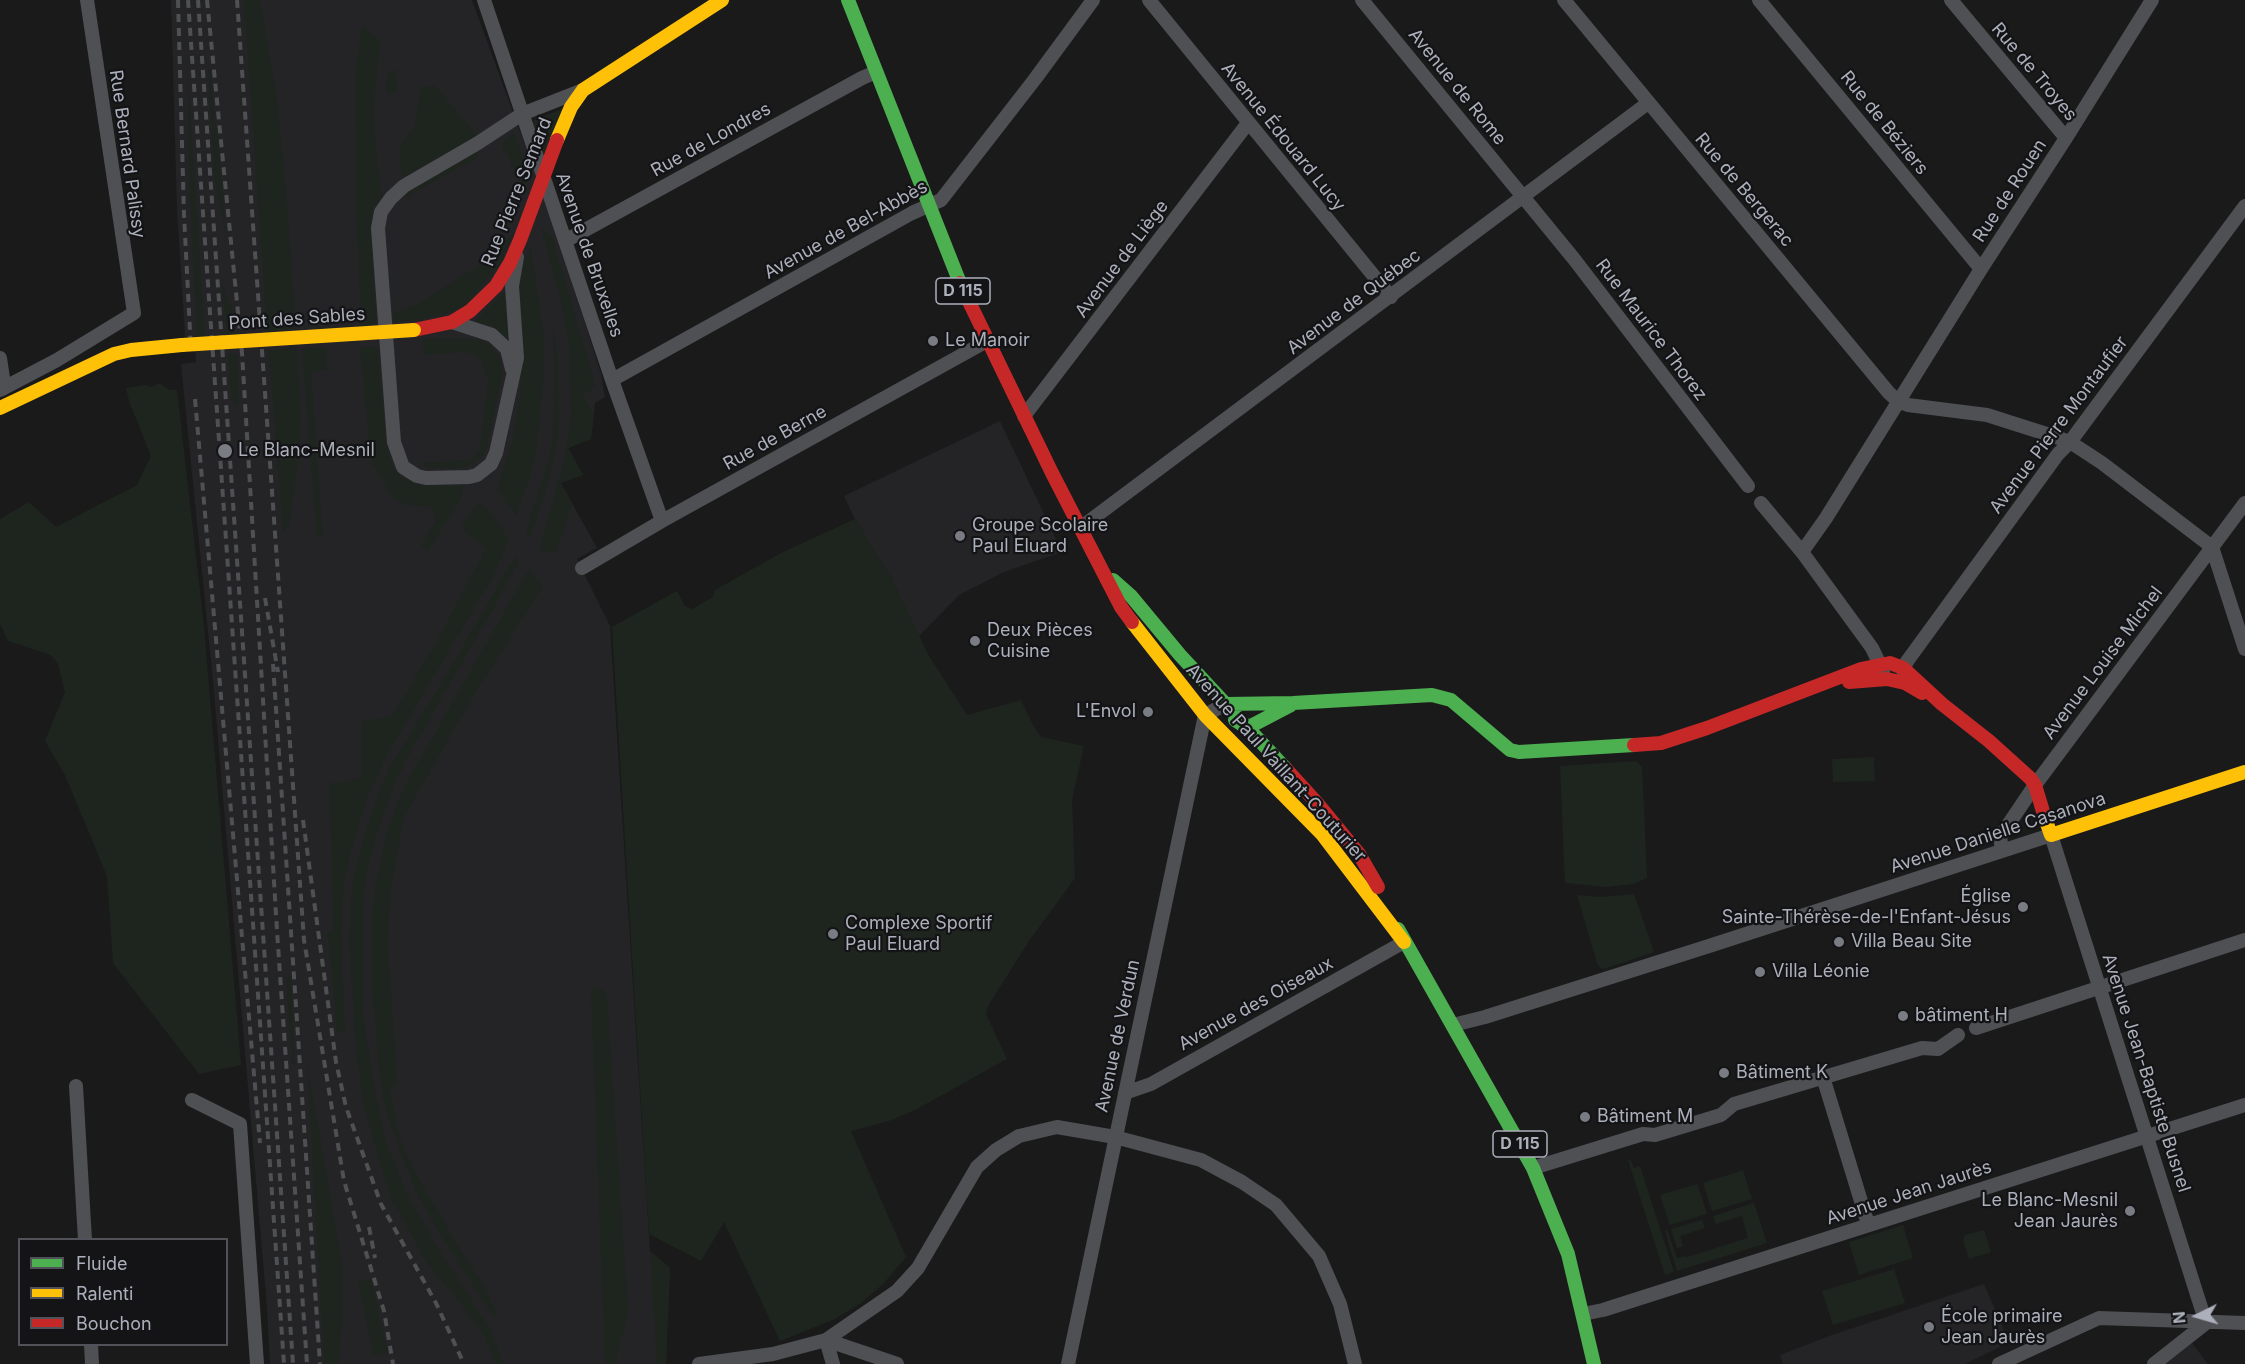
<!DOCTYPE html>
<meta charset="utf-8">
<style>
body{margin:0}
#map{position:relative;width:2245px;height:1364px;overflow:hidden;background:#1a1a1b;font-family:Inter,sans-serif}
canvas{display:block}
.legend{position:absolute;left:18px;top:1238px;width:210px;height:108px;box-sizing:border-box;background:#141417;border:2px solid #515259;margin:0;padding:8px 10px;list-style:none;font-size:18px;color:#acb0bb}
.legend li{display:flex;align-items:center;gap:12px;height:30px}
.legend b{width:30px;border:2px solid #515259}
.north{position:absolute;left:2167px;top:1286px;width:60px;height:60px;-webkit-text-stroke:4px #141417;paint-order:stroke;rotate:265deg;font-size:16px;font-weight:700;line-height:24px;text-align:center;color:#acb0bb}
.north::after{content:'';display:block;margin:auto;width:21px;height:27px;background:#acb0bb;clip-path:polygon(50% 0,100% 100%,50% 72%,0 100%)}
</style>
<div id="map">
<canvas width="2245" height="1364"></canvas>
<ul class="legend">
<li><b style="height:8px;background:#4caf50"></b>Fluide</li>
<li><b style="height:8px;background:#ffc107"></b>Ralenti</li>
<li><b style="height:8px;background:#c62828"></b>Bouchon</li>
</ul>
<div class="north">N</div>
</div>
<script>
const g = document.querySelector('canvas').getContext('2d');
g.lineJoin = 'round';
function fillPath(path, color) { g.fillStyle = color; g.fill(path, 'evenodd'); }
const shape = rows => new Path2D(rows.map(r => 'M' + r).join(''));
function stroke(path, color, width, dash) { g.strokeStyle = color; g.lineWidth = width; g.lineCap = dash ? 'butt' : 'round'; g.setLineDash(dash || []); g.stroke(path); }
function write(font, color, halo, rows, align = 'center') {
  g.font = font + ' Inter,sans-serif'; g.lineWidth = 4.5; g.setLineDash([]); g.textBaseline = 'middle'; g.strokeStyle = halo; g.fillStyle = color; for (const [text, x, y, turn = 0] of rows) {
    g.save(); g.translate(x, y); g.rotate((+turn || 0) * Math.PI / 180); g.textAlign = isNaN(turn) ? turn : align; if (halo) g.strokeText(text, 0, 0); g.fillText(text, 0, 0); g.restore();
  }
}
fillPath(shape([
 [171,0,472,0,552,219,601,374,605,397,595,403,591,439,568,448,583,475,561,483,597,548,577,559,610,626,650,1251,670,1268,666,1364,270,1364,267,1308,213,681,181,364,196,362,195,350,185,336,177,210],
 [1000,421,1062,552,1004,572,959,595,919,636,891,578,855,519,844,496],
 [1984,1284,2007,1337,1998,1341,2000,1347,1965,1364,1783,1364,1780,1355,1832,1335],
 [2192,1343,2208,1364,2165,1364]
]), '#242427');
fillPath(shape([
 [244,0,260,0,277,99,286,190,296,329,267,332],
 [362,26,380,41,373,113,379,181,383,194,372,213,371,226,376,324,361,327,356,197,355,75],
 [208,60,219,152,227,243,214,175],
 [187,61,205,336,197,337,190,202],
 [393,70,396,71,397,93,386,92,387,76,389,71],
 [435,85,479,137,402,177,399,148,414,127,421,87],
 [564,108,543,159,530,122],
 [513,131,531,178,523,187,501,144],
 [477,152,478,157,403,199,399,197],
 [541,228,552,236,596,387,582,394,594,414,591,439,568,448,583,475,561,483,572,504,556,553,539,550,565,457,571,414,569,346,563,310],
 [514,232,502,261,468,304,443,315,394,323,393,313,417,304,483,263],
 [531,248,544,336,543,384,536,453,529,481,516,516,497,490,512,442,521,390,519,288,523,261],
 [221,282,232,307,235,337,227,336],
 [504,292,508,294,511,354,498,330,492,326,477,323,479,317],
 [553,321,558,360,559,413,557,443,547,489,530,538,526,530,545,472,552,443,554,405],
 [423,339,479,339,491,345,500,357,502,376,487,447,483,456,469,466,455,469,425,467,423,462,466,460,474,457,480,449,488,380,483,364,477,355,465,352,424,355],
 [296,347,301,419,299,456,289,527,283,532,269,351],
 [360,347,378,347,387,449,393,468,401,476,423,486,463,486,461,499,428,551,421,546,436,520,431,507,411,506,394,499,371,463],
 [302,348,326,348,327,370,311,372,323,538,317,538],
 [228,354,237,354,239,407,231,400],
 [159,383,170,390,177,390,204,627,241,1065,199,1074,113,963,107,876,65,775,45,741,65,692,58,664,51,655,8,641,0,624,0,519,29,502,56,527,137,485,151,456,129,401,126,388,146,385,152,387],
 [479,501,493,515,509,540,493,577,387,755,367,798,351,851,344,885,341,930,345,1033,337,1032,328,932,334,930,329,784,362,778,362,721,392,716,436,642,486,549,461,528],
 [855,519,891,578,929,656,967,715,1021,700,1033,725,1041,737,1084,746,1072,800,1075,878,1029,941,988,1006,986,1014,1007,1059,917,1109,889,1121,851,1131,906,1257,884,1283,861,1303,835,1319,780,1341,724,1222,701,1261,649,1234,612,627,677,591,685,606,692,609,713,597,715,590,781,553],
 [515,556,519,561,499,599,415,744,396,781,380,823,368,867,363,903,363,1013,375,1092,387,1144,406,1192,438,1248,491,1330,504,1364,496,1364,485,1338,461,1304,428,1265,390,1197,363,1105,355,1037,349,938,352,884,365,831,388,769,435,694],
 [529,569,543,586,470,702,404,817,390,893,388,948,397,1083,390,1090,399,1136,415,1172,464,1255,485,1287,496,1312,494,1318,439,1233,415,1190,386,1113,379,1071,372,982,372,925,375,886,386,835,403,789],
 [1874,757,1875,781,1833,782,1832,759],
 [1636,761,1642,767,1647,878,1633,884,1607,887,1565,883,1560,766],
 [1634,894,1654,952,1604,969,1598,966,1577,895,1600,897],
 [291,975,295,1064,292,1064,286,978],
 [591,988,603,990,607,996,628,1310,624,1334,619,1342,617,1364,605,1364],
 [307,1062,342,1264,343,1307,339,1364,324,1364],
 [1630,1159,1634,1168,1640,1166,1674,1272,1665,1275,1628,1160],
 [1743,1170,1752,1199,1712,1211,1703,1183],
 [1697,1184,1707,1214,1670,1225,1660,1195],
 [1754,1203,1767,1243,1677,1271,1665,1231,1667,1230,1677,1258,1686,1256,1687,1257,1748,1238,1742,1216,1716,1224,1713,1216],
 [1702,1220,1705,1228,1680,1236,1683,1246,1677,1248,1671,1229],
 [1903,1225,1913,1258,1859,1275,1849,1242],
 [1984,1230,1991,1252,1969,1259,1963,1240,1965,1235],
 [650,1251,670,1268,666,1364,657,1364],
 [1894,1269,1905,1303,1833,1325,1822,1291],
 [371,1278,388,1354,374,1356,358,1281]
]), '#1e251f');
stroke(shape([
 [484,0,612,380,662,521],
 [1149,0,1391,297],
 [1362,0,1574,259,1748,486],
 [1564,0,1889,393,1898,401,1908,405,1987,415,2053,436,2070,442,2102,463,2212,547,2245,649],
 [1759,0,1981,269],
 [1951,0,2066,138],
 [565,241,862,78,876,72],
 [517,257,512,286,517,358,496,453,491,464,477,475,469,477,426,478,417,476,403,467,394,442,378,228,381,212,391,198,404,186,478,143,522,114,583,90],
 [452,322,492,335,507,349,512,369],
 [0,358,3,378,2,389],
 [612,380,912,213,941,200,1035,79,1093,0],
 [0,390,57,360,134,313,87,0],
 [1024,416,1248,123],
 [1761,503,1802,552,1872,648,1883,671],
 [1080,528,1648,103],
 [1802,552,1826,518,1981,269,2066,138,2152,0],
 [582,568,662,521,987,341],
 [1904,676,1903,668,1908,660,2058,454,2070,442,2245,206],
 [2002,850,2000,837,2035,785,2245,503],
 [1453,1025,1485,1017,1709,946,2051,835,2206,1323],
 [1976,1028,2245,940],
 [1823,1077,1868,1224],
 [76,1086,85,1240],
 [1125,1093,1151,1084,1404,942],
 [192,1100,240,1124,257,1364],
 [1533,1168,1643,1134,1655,1135,1721,1115,1734,1104,1922,1048,1938,1049,1958,1035],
 [1583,1314,1603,1310,2245,1105],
 [826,1340,897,1364],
 [826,1340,833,1364],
 [91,1344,92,1364],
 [699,1364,773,1354,826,1340,897,1291,918,1268,977,1167,996,1150,1019,1136,1057,1127,1115,1137,1201,1160,1242,1182,1276,1205,1319,1256,1340,1304,1355,1364],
 [1068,1364,1205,715,1226,704],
 [1999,1364,2099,1318,2245,1323],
 [2154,1364,2206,1323]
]), '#4e5054', 14);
stroke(shape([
 [848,0,960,283],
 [1113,580,1131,596,1180,655,1286,769],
 [1226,704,1293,703,1432,695,1451,700,1510,750,1519,752,1634,745],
 [1235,720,1247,728,1291,705],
 [1398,929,1533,1168,1568,1254,1594,1364]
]), '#4caf50', 14);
stroke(shape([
 [557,140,571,107,583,90,722,0],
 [0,408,114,354,131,350,182,345],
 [1132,622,1205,715,1322,834,1404,942],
 [2045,818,2051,835,2245,772]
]), '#ffc107', 14);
stroke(shape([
 [960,283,1052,473,1121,607,1132,622],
 [414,330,452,322,470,311,496,286,510,263,520,240,557,140],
 [1849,682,1887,679,1905,683,1922,693],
 [1634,745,1661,743,1707,728,1861,669,1890,663,1903,668,1942,704,1989,741,2030,778,2035,785,2045,818],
 [1286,769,1317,803,1359,854,1378,887]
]), '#c62828', 14);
stroke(shape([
 [178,0,184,215,191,350],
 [188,0,284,1364],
 [198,0,293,1364],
 [207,0,242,353,277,931,307,1364],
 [237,0,304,940,344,1181,384,1311,393,1364],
 [195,399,260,1143],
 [265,598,278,672],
 [273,664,320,1364],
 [303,820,336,1062,346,1107,381,1204,436,1303,464,1364],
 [369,1227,375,1258]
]), '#4e5052', 4, [8, 6]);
stroke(shape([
 [182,345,414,330]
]), '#ffc107', 14);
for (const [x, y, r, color] of [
 [933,341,6,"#797c83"],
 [225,451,8,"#797c83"],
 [960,536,6,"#797c83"],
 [975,641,6,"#797c83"],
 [1148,712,6,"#797c83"],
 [2023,907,6,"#797c83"],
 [833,934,6,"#797c83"],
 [1839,942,6,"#797c83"],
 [1760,972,6,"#797c83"],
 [1903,1016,6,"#797c83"],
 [1724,1073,6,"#797c83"],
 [1585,1117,6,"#797c83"],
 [2130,1211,6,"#797c83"],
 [1929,1327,6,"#797c83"]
]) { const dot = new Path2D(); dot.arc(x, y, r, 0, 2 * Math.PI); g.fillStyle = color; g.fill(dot); stroke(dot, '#141417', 2); }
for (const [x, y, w] of [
 [963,291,54],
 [1520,1144,54]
]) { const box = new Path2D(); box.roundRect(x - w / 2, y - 13, w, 26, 4.5); g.fillStyle = '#141417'; g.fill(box); stroke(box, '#acb0bb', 1.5); }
write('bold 16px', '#acb0bb', null, [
 ["D 115",963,291],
 ["D 115",1520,1144]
]);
write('18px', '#acb0bb', '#141417', [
 ["Rue de Troyes",2034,72,50],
 ["Avenue de Rome",1457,87,51],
 ["Rue de Béziers",1884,123,51],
 ["Avenue Édouard Lucy",1283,137,51],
 ["Rue de Londres",711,140,-29],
 ["Rue Bernard Palissy",127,154,82],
 ["Rue de Bergerac",1744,190,50],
 ["Rue de Rouen",2010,191,-57],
 ["Rue Pierre Semard",517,192,-68],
 ["Avenue de Bel-Abbès",846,230,-29],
 ["Avenue de Bruxelles",589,255,71],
 ["Avenue de Liège",1122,259,-53],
 ["Avenue de Québec",1354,302,-37],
 ["Pont des Sables",297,319,-4],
 ["Rue Maurice Thorez",1651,330,53],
 ["Avenue Pierre Montaufier",2059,425,-53],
 ["Rue de Berne",775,438,-29],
 ["Avenue Louise Michel",2103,663,-53],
 ["Avenue Paul Vaillant-Couturier",1276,763,48],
 ["Avenue Danielle Casanova",1998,833,-18],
 ["Avenue des Oiseaux",1256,1004,-29],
 ["Avenue de Verdun",1118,1036,-78],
 ["Avenue Jean-Baptiste Busnel",2146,1073,72],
 ["Avenue Jean Jaurès",1909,1193,-18]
]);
write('18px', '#acb0bb', '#141417', [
 ["Le Manoir",945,341],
 ["Le Blanc-Mesnil",238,451],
 ["Groupe Scolaire",972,526],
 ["Paul Eluard",972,547],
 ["Deux Pièces",987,631],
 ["Cuisine",987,652],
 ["L'Envol",1136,712,"right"],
 ["Église",2011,897,"right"],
 ["Sainte-Thérèse-de-l'Enfant-Jésus",2011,918,"right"],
 ["Complexe Sportif",845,924],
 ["Paul Eluard",845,945],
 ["Villa Beau Site",1851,942],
 ["Villa Léonie",1772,972],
 ["bâtiment H",1915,1016],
 ["Bâtiment K",1736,1073],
 ["Bâtiment M",1597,1117],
 ["Le Blanc-Mesnil",2118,1201,"right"],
 ["Jean Jaurès",2118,1222,"right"],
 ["École primaire",1941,1317],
 ["Jean Jaurès",1941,1338]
], 'left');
</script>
